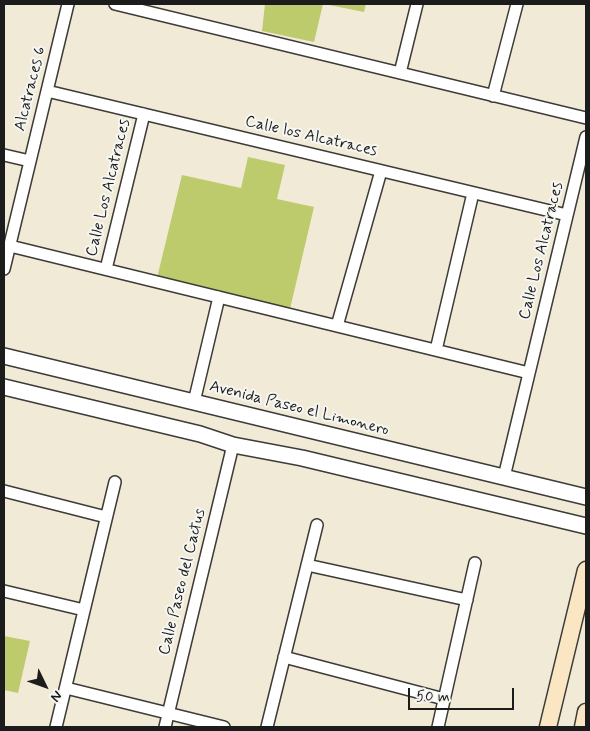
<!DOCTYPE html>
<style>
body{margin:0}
#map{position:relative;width:590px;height:731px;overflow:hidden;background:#f1ead6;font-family:Mynerve,sans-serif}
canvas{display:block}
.frame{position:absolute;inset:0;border:5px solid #1c1c1c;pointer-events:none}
.north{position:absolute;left:20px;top:661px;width:50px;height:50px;-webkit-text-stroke:4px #f6f6f2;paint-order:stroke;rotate:132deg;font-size:14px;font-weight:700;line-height:20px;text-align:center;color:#1c1c1c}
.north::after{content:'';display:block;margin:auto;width:18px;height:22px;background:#1c1c1c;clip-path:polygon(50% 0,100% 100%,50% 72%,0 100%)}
.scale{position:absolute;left:408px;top:688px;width:106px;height:22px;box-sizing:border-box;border:2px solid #1c1c1c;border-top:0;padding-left:6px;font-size:15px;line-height:18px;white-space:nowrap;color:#1c1c1c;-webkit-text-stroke:4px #f6f6f2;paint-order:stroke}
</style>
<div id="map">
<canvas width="590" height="731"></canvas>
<div class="frame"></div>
<div class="north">N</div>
<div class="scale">50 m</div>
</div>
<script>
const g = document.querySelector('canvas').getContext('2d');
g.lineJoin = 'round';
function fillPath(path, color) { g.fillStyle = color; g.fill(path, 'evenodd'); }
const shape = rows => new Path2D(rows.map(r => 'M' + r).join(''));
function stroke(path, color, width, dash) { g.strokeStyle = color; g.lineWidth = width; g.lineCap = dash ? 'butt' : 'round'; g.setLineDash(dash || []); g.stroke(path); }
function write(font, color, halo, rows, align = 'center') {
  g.font = font + ' Mynerve,sans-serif'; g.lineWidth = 4; g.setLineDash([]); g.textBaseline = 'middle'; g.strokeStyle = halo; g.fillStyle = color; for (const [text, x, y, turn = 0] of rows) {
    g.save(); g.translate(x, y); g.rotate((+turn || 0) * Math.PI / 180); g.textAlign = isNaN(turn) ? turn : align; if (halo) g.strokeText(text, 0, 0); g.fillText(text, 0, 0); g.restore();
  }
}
fillPath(shape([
 [265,4,323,4,314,42,262,31],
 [324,4,366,4,364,12],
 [248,157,285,165,277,199,314,207,290,309,157,278,182,175,241,188],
 [4,636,30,641,18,693,4,690]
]), '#bdcb6d');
const minor = shape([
 [115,4,586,118],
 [400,73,417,4],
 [47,91,567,215],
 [493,96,517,4],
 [4,155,30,161],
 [10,246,529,373],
 [4,269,68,4],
 [106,269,144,114],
 [337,326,381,171],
 [436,350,473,193],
 [194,402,219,297],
 [504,477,586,137],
 [4,491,106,517],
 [307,565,467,600],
 [4,591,84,610],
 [284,657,444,699],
 [66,688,224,727],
 [56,727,115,482],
 [165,727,233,445],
 [267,727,317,525],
 [438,727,475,563]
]);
const tertiary = shape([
 [4,356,586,497],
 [4,387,200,434,233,445,302,458,586,526]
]);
const secondary = shape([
 [548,727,586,570],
 [583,727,586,712]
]);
stroke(minor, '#3c3b38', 14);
stroke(tertiary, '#3c3b38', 18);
stroke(secondary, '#3c3b38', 19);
stroke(minor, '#fff', 11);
stroke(tertiary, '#fff', 15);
stroke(secondary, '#fbe6c4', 16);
write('16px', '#1c1c1c', '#f6f6f2', [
 ["Alcatraces 6",31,89,-76],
 ["Calle los Alcatraces",311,137,13],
 ["Calle Los Alcatraces",109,188,-76],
 ["Calle Los Alcatraces",542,251,-76],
 ["Avenida Paseo el Limonero",299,409,14],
 ["Calle Paseo del Cactus",183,582,-76]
]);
</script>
